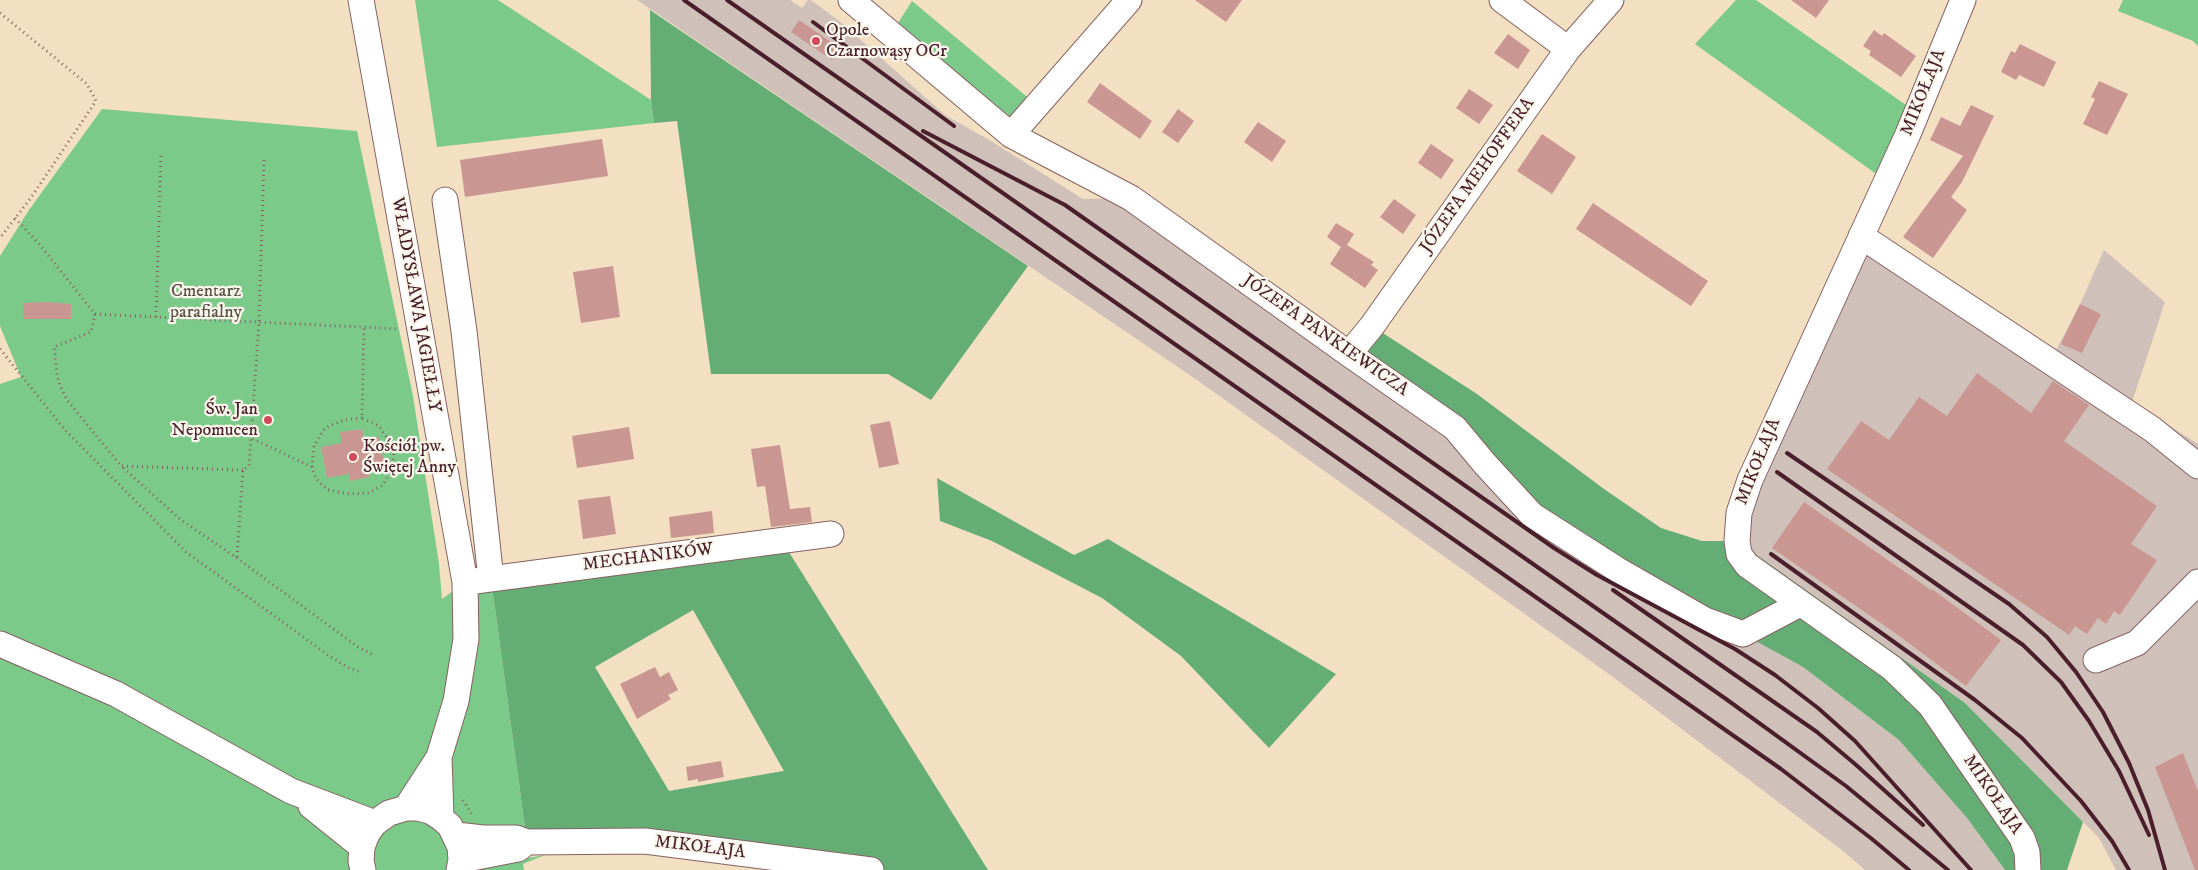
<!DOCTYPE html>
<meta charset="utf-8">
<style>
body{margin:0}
canvas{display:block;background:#f3dfc2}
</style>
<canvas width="2198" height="870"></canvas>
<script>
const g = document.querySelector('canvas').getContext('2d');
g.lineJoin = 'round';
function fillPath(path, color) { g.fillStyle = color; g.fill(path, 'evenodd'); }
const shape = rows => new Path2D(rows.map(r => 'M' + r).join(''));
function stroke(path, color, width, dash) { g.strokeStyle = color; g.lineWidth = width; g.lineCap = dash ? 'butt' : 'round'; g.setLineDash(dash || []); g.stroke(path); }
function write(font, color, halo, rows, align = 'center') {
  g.font = font + ' "IM FELL DW Pica",serif'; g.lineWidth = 4.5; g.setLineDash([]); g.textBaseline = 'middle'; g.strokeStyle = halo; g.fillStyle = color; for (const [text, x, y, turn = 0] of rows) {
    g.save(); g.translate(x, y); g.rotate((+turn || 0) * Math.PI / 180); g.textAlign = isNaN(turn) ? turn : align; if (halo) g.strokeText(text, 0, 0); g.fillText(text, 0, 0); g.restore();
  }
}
fillPath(shape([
 [637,0,790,0,802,8,808,0,811,0,843,24,945,115,991,141,1083,199,1131,198,1743,634,1803,667,1899,740,1967,818,2005,870,1865,870,1843,851,1613,677,1197,380],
 [1861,236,2054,354,2080,304,2104,250,2165,302,2132,402,2198,444,2198,870,2116,870,2099,838,1965,703,1737,541]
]), '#cfc1ba');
fillPath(shape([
 [415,0,498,0,651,100,654,123,437,147],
 [1736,0,1756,0,1916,112,1886,181,1695,44],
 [2123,0,2198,0,2198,46,2193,41,2118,11],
 [912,1,1038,106,1011,135,891,34],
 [102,109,357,131,413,396,439,564,442,599,465,582,491,579,527,842,523,859,545,855,523,864,524,870,0,870,0,384,21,377,0,326,0,256,29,210]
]), '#7bca8a');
fillPath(shape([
 [650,10,1028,266,931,400,888,374,711,374,677,121,654,123,651,100],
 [1372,326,1477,394,1604,489,1661,528,1702,541,1737,541,1965,703,2083,822,2067,870,2005,870,1967,818,1899,740,1803,667,1743,634,1618,570,1349,354],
 [937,478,1074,555,1108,539,1336,674,1269,748,1181,656,1102,598,992,541,940,521],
 [782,541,988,870,871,870,527,842,491,579],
 [693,610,784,771,783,771,669,791,595,667]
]), '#64ae76');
fillPath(shape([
 [1195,0,1242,0,1226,22],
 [1791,0,1829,0,1816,18],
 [799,20,841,49,832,60,791,32],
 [1874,30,1882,36,1884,33,1916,56,1901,77,1869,55,1871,51,1863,46],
 [1508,34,1530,50,1518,69,1494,53],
 [2020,44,2056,62,2044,87,2019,75,2016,80,2001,72,2011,51,2015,53],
 [2099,81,2128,94,2107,135,2083,124,2095,99,2091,97],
 [1100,83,1152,121,1140,139,1087,102],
 [1469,89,1493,105,1479,124,1456,108],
 [1971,105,1994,116,1962,182,1951,197,1967,210,1933,258,1903,237,1963,156,1930,140,1941,117,1960,126],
 [1178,109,1194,121,1178,143,1162,132],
 [1258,122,1286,141,1272,162,1244,142],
 [1542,134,1576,157,1552,194,1517,171],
 [602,139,608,176,465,197,460,160],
 [1431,144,1454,160,1441,179,1418,163],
 [1394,199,1416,215,1403,234,1380,217],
 [1593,203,1708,281,1691,306,1576,229],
 [1336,223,1354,234,1347,245,1374,262,1371,265,1378,270,1365,288,1330,264,1341,247,1327,237],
 [613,266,620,317,581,323,573,272],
 [47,302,71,304,71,319,23,319,23,303],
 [2080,304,2101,314,2082,353,2061,344],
 [1977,373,2031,413,2053,381,2089,405,2064,441,2157,506,2131,544,2157,560,2120,615,2114,611,2106,624,2098,618,2087,634,2075,626,2069,635,1827,469,1861,421,1889,440,1919,397,1947,416],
 [890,421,899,464,879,468,870,425],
 [629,427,634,459,577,468,572,436],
 [362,429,364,439,379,437,385,468,369,471,370,477,350,481,349,474,327,478,321,447,342,443,340,432],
 [780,445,790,509,810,507,812,522,771,527,765,486,757,487,751,449],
 [610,496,616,534,583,539,578,500],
 [1804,502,1931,590,1932,589,2001,640,1966,686,1898,635,1772,548],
 [712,511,714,533,671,538,669,517],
 [655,667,660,677,669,672,678,690,668,695,671,699,637,719,620,684],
 [2183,753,2198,791,2198,870,2195,870,2155,767],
 [721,761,724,777,698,782,698,779,688,781,686,767]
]), '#ca9691');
const minor = shape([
 [361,0,465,582,466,639,456,701,439,757,406,808],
 [851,0,1011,135,1131,198,1349,354,1455,428,1485,464,1532,515,1618,570,1705,620,1743,634,1800,604],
 [1502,0,1568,49],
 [1963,0,1908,134,1750,480,1739,513,1737,541,1739,554,1747,565,1892,668,1930,705,2022,838,2027,852,2028,870],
 [1011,135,1129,0],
 [445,200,464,331,491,579],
 [1861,236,2152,429,2198,466],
 [1349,354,1372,326,1568,49,1611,0],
 [475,581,831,534],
 [0,644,116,694,291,791,375,823],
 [2096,660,2137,643,2198,582],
 [439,757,441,818],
 [311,806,362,847],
 [456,835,483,838,516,838,527,842,645,841,871,870],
 [461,860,518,849,522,846],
 [363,870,361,861,362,847,367,834,375,823,389,813,406,808,418,808,430,811,441,818,450,826,460,847,461,860,459,870]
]);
stroke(minor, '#856260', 27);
stroke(shape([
 [0,13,87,84,96,101,30,199,0,238],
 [264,160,259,322,251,438,312,467],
 [15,218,40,245,95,314,399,329],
 [95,314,91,332,54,347,58,381,67,400,121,466],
 [156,317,161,153],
 [0,349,65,430,186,552,328,655,347,667,360,672],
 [362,418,344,420,325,428,314,446,312,467,316,479,328,490,350,494,369,493,383,485,392,469,394,452,387,438,379,426,362,418,364,327],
 [243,470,121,466,181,520,237,558,358,647,372,654],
 [237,557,243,470,249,466,251,438],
 [463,800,473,816]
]), '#856260', 3, [1, 4]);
stroke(minor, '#fff', 25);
stroke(shape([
 [684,0,1781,769,1872,839,1909,870],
 [727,0,1726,699,1846,786,1948,870],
 [813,22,954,126],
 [923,131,1065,205,1554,548,1597,575,1735,649,1775,675,1818,708,1855,741,1971,870],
 [1787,453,2009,604,2047,637,2076,672,2103,712,2129,763,2148,810,2165,870],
 [1777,472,2023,645,2061,682,2089,721,2119,771,2149,835],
 [1771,554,1975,700,2022,738,2081,801,2112,841,2129,870],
 [1613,590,1817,732,1855,764,1923,825]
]), '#4a1f2b', 4);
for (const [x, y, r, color] of [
 [816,41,5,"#d1495b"],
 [268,420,5,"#d1495b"],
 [353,457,5,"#d1495b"]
]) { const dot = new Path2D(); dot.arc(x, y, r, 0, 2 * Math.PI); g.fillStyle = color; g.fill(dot); stroke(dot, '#fbf7ec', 2); }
write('18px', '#4a1f2b', '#fbf7ec', [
 ["Opole",826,31],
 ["Czarnowąsy OCr",826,52],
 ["Św. Jan",258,410,"right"],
 ["Nepomucen",258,431,"right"],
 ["Kościół pw.",363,447],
 ["Świętej Anny",363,468]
], 'left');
write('18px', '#4a1f2b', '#fbf7ec', [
 ["MIKOŁAJA",1924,93,-68],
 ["JÓZEFA MEHOFFERA",1478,176,-55],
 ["WŁADYSŁAWA JAGIEŁŁY",415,305,80],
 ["JÓZEFA PANKIEWICZA",1325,336,35],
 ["MIKOŁAJA",1759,462,-68],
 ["MECHANIKÓW",648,558,-7],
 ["MIKOŁAJA",1992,795,56],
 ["MIKOŁAJA",700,848,7]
]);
write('18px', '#595248', '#fbf7ec', [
 ["Cmentarz",206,292],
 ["parafialny",206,313]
]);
</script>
